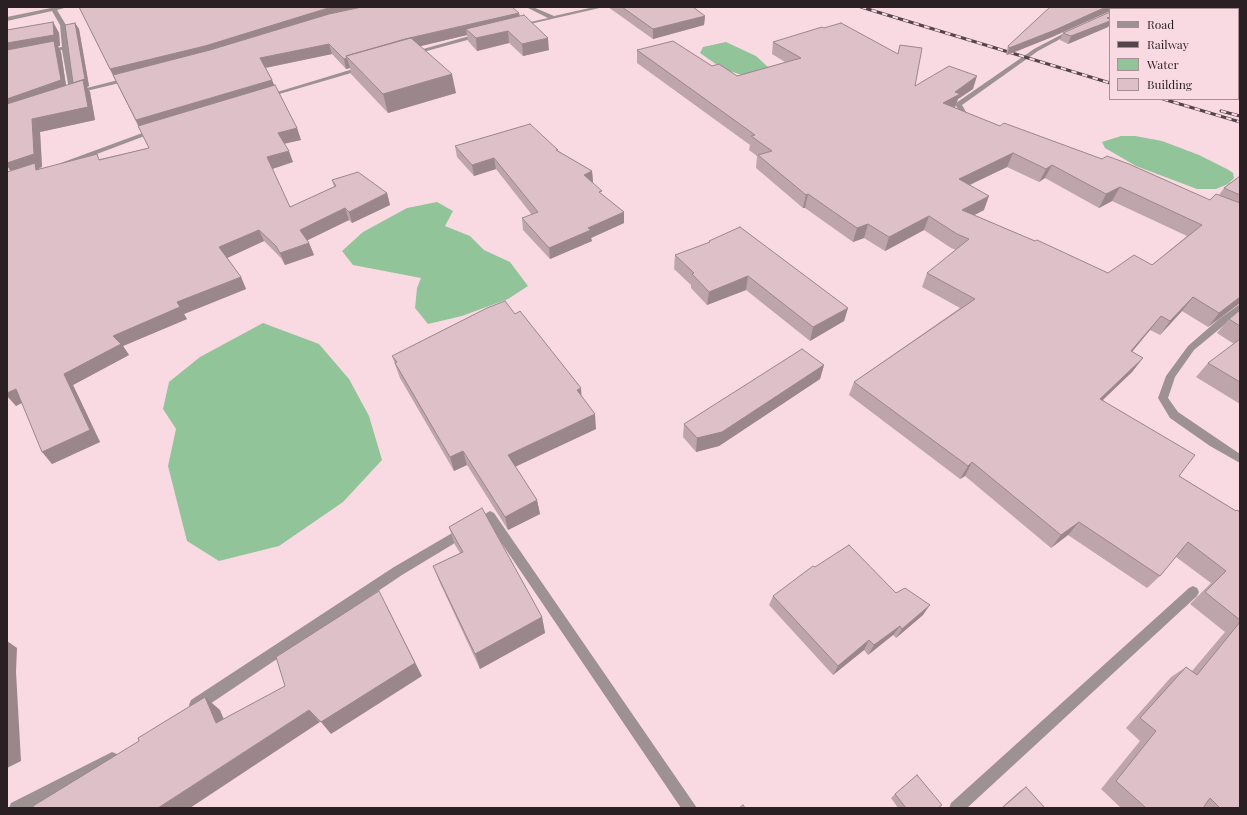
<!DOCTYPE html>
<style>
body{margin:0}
#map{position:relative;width:1247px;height:815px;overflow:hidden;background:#f9dae3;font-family:"Playfair Display",serif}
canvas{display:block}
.frame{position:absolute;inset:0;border:8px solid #2a1f23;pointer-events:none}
.legend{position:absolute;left:1109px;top:8px;width:130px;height:92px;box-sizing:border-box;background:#f9dae3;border:1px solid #a68f96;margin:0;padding:5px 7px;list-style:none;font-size:12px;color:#2a1f23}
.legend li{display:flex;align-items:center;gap:8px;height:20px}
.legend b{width:20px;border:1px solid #a68f96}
</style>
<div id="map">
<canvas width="1247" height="815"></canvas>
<div class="frame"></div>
<ul class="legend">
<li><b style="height:5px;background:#9e9194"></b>Road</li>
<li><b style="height:5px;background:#54454a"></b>Railway</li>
<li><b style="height:11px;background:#91c499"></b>Water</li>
<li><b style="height:11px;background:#ddc0c8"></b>Building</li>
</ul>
</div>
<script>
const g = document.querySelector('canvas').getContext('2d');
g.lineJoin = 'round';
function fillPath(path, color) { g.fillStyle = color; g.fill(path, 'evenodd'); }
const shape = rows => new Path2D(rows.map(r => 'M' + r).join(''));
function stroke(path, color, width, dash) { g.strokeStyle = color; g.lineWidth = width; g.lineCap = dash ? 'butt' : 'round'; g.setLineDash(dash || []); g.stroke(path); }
fillPath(shape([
 [726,42,756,56,768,67,765,71,742,75,723,69,700,53,703,47],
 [1121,136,1135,136,1162,141,1199,155,1227,169,1233,173,1234,178,1228,184,1216,189,1197,189,1136,166,1105,148,1102,142],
 [437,202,453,211,445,226,470,236,484,250,510,262,528,286,508,299,462,316,428,324,415,308,417,288,421,278,353,265,342,251,363,232,407,208],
 [263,323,319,344,349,379,369,416,382,460,343,502,279,546,219,561,187,541,168,466,176,429,163,409,169,382,200,357]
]), '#91c499');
fillPath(shape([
 [56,7,68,7,57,10,66,25,75,91,130,77,133,79,132,80,70,95,62,50,46,53,43,51,62,47,60,25,52,11,7,21,7,17,56,7],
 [526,7,533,7,554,16,594,7,604,7,517,27,517,25,548,18,526,7],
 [1072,29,1077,30,1038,51,962,105,969,117,972,119,969,121,964,119,955,104,956,103,1034,49,1072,29],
 [480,33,483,35,482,36,412,55,409,53,480,33],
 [363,66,365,67,365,69,269,97,264,96,363,66],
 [156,128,158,129,158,131,57,169,51,169,50,167,156,128],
 [1240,304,1240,312,1194,350,1175,377,1168,398,1178,412,1240,454,1240,463,1210,446,1170,418,1158,398,1166,376,1188,346,1219,319,1240,304],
 [490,511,494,513,697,808,681,808,488,523,402,575,201,710,196,712,191,710,189,705,191,700,394,567,490,511],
 [1193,586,1197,588,1199,592,1197,596,967,808,949,808,951,803,1189,588,1193,586],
 [112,752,117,754,119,759,117,764,31,808,9,808,11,803,112,752]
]), '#9e9194');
const rail = shape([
 [861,7,1110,83],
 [1163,99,1240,122],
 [1221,111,1240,116]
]);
stroke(rail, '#54454a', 3);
stroke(rail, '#f9dae3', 2, [5.5]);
fillPath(shape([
 [79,7,519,13,520,16,549,50,523,56,509,43,477,51,468,41,467,35,420,46,456,93,388,113,351,74,350,68,346,69,332,54,266,68,272,80,274,85,297,128,301,140,284,144,293,162,272,169,290,207,334,187,332,180,387,193,390,205,352,223,349,220,307,240,309,243,314,255,285,265,281,258,264,241,227,258,241,277,246,289,184,314,187,319,123,346,129,355,73,385,100,442,52,464,22,403,16,406,7,30,53,22,59,33,60,46,58,46,61,52,66,86,73,83,75,23,79,29,89,86,87,87,90,92,95,120,40,132,42,167,39,168,39,169,100,159,149,148],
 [608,7,693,7,705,16,704,25,653,39],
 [1050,7,1162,7,1155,9,1110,9,1110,11,1052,37,1007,55,1006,54,1008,46],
 [1240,8,1240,47,1238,47,1238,10],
 [1110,12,1110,24,1108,27,1068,44,1060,40,1063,33],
 [773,42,915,86,973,89,958,99,955,108,1000,126,1210,200,1219,195,1224,188,1240,176,1240,303,1208,327,1182,311,1160,335,1150,330,1132,352,1143,358,1132,372,1103,400,1179,476,1236,511,1240,512,1240,808,1121,808,1101,789,1140,741,1126,728,1171,677,1186,667,1192,671,1225,632,1190,604,1211,583,1176,557,1160,576,1147,588,1068,535,1051,548,965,476,960,479,849,395,854,382,960,308,922,287,927,273,956,250,951,248,924,230,885,251,864,238,853,242,805,208,803,208,756,168,757,156,749,150,750,145,637,63,637,50,712,66,737,76,785,62,772,54],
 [1007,167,1039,182,1045,178,1099,208,1112,201,1187,236,1152,265,1108,273,974,215,984,210,970,185],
 [1240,61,1240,73,1238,72,1238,64],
 [455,146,558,151,592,171,593,182,592,182,602,195,624,212,624,223,591,238,592,241,550,259,523,230,522,218,532,215,496,169,474,176,457,157],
 [709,241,848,308,844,321,810,341,746,290,707,305,691,288,691,285,674,269,675,255,709,243],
 [1240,310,1240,404,1196,377,1208,363,1234,344,1217,333,1229,319],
 [392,356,581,396,596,429,515,467,537,500,540,514,508,530,467,465,454,471,400,378],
 [824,365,820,379,719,446,696,452,683,437,684,424],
 [449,527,542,617,545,633,480,669,440,583,433,566,460,553,455,545],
 [815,567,896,593,923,615,896,638,893,635,868,655,864,650,833,675,769,605,773,596],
 [1026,787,1045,808,1001,808,1020,791],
 [895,794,938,808,898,808,891,798]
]), '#bea5ac');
fillPath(shape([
 [334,7,384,7,115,79,110,69,325,9],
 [1106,7,1112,7,1111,9,1110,9,1110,11,1052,37,1007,55,1009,48],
 [1143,7,1162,7,1155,9,1136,9],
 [519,13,520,23,466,29,467,35,409,49,405,39],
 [705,16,704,25,653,39,653,29],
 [1110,17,1110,24,1108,27,1068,44,1071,36],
 [53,22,59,33,60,46,58,46,61,52,67,92,7,113,7,43],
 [75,23,79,29,89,86,87,87,90,92,95,120,40,132,42,167,39,168,43,174,15,177,7,166,7,163,32,119,76,89,73,83],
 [508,31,509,43,477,51,476,38],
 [548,38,549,50,523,56,522,44],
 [329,44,332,54,264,68,260,58],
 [347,58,350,68,346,69,344,59],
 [452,74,456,93,388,113,383,94],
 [977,76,973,89,958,99,955,107,943,103,955,92],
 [272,80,276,90,141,131,136,120],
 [297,128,301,140,282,144,278,133],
 [289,151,293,162,272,169,267,157],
 [1013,153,1007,167,954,192,959,179],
 [494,158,496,169,474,176,472,165],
 [1052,165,1045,178,1039,182,1046,169],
 [592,171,593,182,584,186,584,175],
 [1120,187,1112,201,1099,208,1106,194],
 [387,193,390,205,352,223,349,212],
 [808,194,805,208,803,208,806,195],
 [989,196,984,210,957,224,962,210],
 [345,208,349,220,304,242,300,230],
 [624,212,624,223,591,238,592,241,550,259,549,248,588,228],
 [929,216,924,230,885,251,889,237],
 [868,224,864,238,853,242,857,228],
 [259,230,264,241,225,259,219,247],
 [309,243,314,255,285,265,280,253],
 [748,276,746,290,707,305,709,292],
 [241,277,246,289,184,314,187,319,123,346,129,355,73,385,100,442,52,464,42,452,64,374,113,336,177,302],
 [1193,297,1182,311,1160,335,1170,321],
 [1240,297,1240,303,1208,327,1219,313],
 [848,308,844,321,810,341,813,327],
 [1161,316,1150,330,1121,365,1131,351],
 [1143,358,1132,372,1090,412,1100,399],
 [824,365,820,379,719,446,696,452,697,438],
 [581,388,582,403,577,390],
 [16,389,27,400,16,406,7,396,7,393],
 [595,414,596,429,510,469,508,455],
 [463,451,467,465,454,471,450,457],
 [972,462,965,476,960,479,968,466],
 [537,500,540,514,508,530,505,517],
 [1079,522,1068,535,1051,548,1061,535],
 [386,605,422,676,331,734,321,722],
 [930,605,923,615,896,638,902,629],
 [542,617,545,633,480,669,475,654],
 [900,626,893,635,868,655,874,645],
 [869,640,864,650,833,675,838,666],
 [7,641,17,648,16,672,21,761,7,768],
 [205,697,220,710,230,734,216,723],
 [309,710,320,722,190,808,158,808]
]), '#9b868c');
const building = shape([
 [79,7,334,7,325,9,205,46,110,69,79,7],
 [362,7,512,7,519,13,405,39,346,56,347,58,344,59,329,44,260,58,272,80,136,120,113,75,210,50,329,14,362,7],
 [622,7,693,7,705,16,653,29,622,7],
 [1050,7,1106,7,1055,30,1009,48,1008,46,1050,7],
 [1114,7,1143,7,1136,9,1114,9,1114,7],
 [1240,8,1240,28,1238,27,1238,10,1240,8],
 [1110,12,1110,17,1107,18,1110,19,1110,21,1071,36,1063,33,1110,12],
 [524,15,548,38,522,44,508,31,476,38,466,29,524,15],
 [53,22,54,35,7,43,7,30,53,22],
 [75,23,85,79,73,83,65,25,75,23],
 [841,23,898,54,900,45,922,48,915,86,949,66,977,76,955,92,960,94,943,103,1000,126,1004,123,1102,159,1107,156,1129,164,1210,200,1216,194,1240,203,1240,297,1219,313,1193,297,1170,321,1161,316,1131,351,1143,358,1100,399,1195,455,1179,476,1236,511,1237,510,1240,512,1240,620,1205,592,1226,571,1188,542,1160,576,1079,522,1061,535,972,462,968,466,854,382,975,299,927,273,969,239,957,234,929,216,889,237,868,224,857,228,808,194,806,195,758,155,772,151,751,136,755,135,637,50,673,41,712,66,719,64,737,76,801,58,773,42,822,27,824,28,841,23],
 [1013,153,1046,169,1052,165,1106,194,1120,187,1202,225,1152,265,1134,255,1108,273,1037,240,1035,241,962,210,989,196,959,179,1013,153],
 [411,38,452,74,383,94,346,56,411,38],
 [54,41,61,80,7,99,7,50,54,41],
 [83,80,88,107,32,119,34,154,7,163,7,104,83,80],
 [275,85,297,128,278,133,289,151,267,157,290,207,336,186,332,180,358,172,387,193,349,212,345,208,300,230,309,243,280,253,276,246,259,230,219,247,241,277,177,302,180,307,113,336,121,344,64,374,90,430,42,452,16,389,7,393,7,172,35,163,36,170,97,154,99,160,149,148,138,126,275,85],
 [530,124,558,150,556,150,592,171,584,175,602,191,599,192,624,212,588,228,591,230,549,248,522,218,538,212,494,158,472,165,455,146,530,124],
 [1240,176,1240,195,1224,188,1240,176],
 [740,227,848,308,813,327,748,276,709,292,692,274,694,273,675,255,710,242,709,241,740,227],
 [505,301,515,314,520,311,581,388,577,390,595,414,508,455,537,500,505,517,463,451,450,457,395,363,397,362,392,356,487,308,505,301],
 [1240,310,1240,326,1229,319,1240,310],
 [1240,339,1240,382,1208,363,1240,339],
 [802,349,824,365,722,432,697,438,684,424,802,349],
 [482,508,542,617,475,654,433,566,463,552,449,527,482,508],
 [849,545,896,593,905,588,930,605,902,629,900,626,874,645,869,640,838,666,773,596,813,566,815,567,849,545],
 [379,591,415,663,321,722,309,710,158,808,34,808,33,806,139,741,138,738,205,697,216,723,285,686,276,657,379,591],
 [1240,622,1240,808,1220,808,1210,798,1203,808,1146,808,1116,781,1156,731,1140,718,1186,667,1197,675,1240,622],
 [917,775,942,805,938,808,906,808,895,794,917,775],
 [1026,787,1045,808,1002,808,1026,787],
 [743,805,745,808,739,808,743,805]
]);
fillPath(building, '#ddc0c8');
stroke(building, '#9b868c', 1);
</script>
